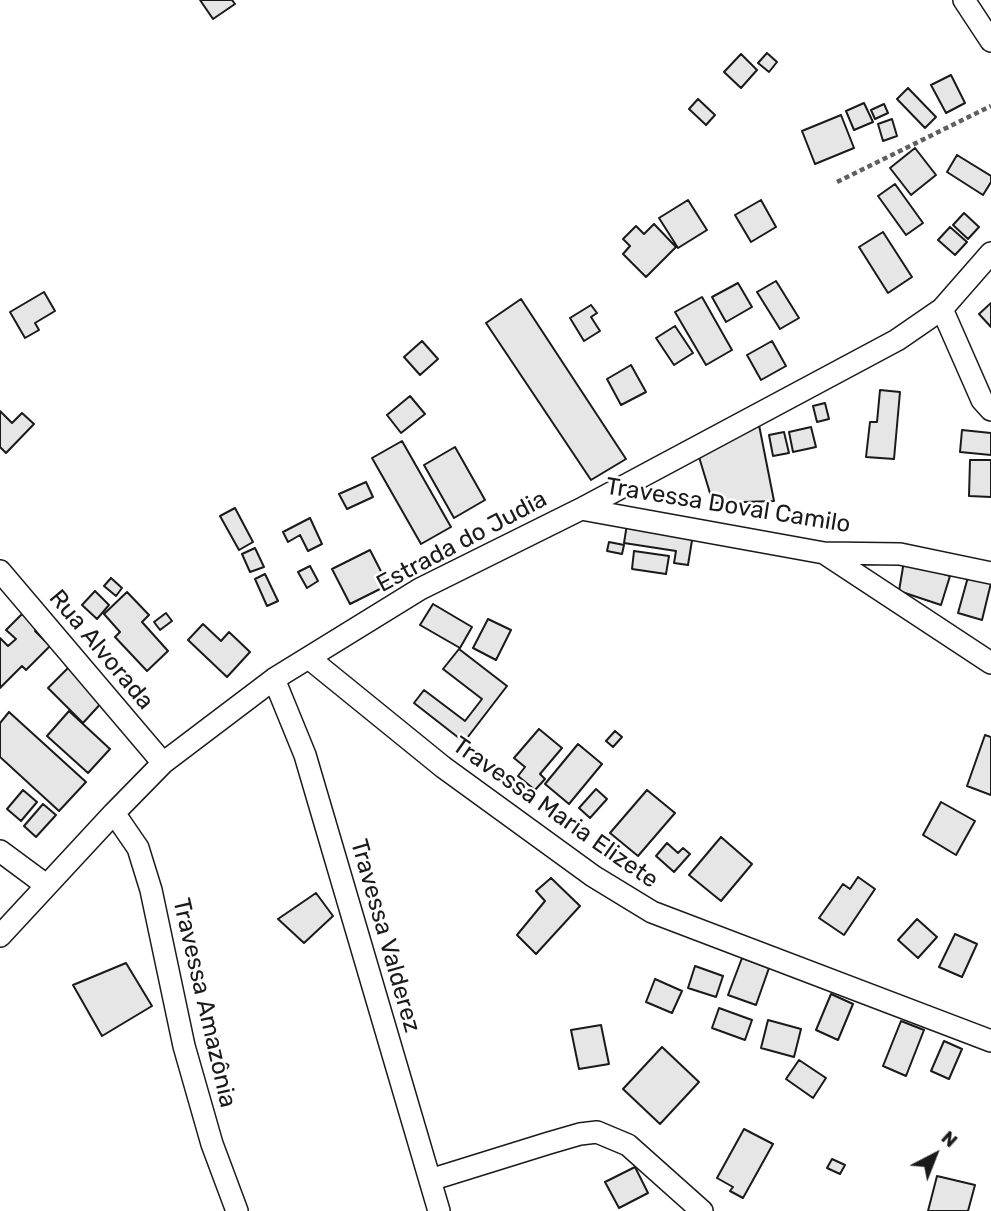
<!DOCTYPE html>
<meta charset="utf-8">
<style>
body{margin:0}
#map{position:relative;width:991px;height:1211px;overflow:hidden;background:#fff;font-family:Rubik,sans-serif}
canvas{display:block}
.north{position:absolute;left:900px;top:1120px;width:70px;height:70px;-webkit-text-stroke:5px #fff;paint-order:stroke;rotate:42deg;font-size:19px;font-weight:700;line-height:28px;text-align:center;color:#1a1a1a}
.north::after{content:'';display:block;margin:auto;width:24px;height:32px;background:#1a1a1a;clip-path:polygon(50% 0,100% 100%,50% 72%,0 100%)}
</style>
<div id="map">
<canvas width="991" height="1211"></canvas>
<div class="north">N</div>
</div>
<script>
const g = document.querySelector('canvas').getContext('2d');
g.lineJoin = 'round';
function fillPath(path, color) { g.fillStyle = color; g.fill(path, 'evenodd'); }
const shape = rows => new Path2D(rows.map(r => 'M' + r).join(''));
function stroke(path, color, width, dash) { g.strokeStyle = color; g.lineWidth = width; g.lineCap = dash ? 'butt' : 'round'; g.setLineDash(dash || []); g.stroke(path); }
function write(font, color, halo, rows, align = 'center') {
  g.font = font + ' Rubik,sans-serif'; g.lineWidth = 5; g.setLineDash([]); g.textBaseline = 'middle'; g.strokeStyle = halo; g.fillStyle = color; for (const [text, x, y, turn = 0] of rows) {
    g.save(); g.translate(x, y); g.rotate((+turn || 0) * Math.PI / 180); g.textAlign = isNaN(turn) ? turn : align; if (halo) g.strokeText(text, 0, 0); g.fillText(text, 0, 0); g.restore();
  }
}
const building = shape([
 [200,0,232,0,235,4,213,19,200,0],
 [767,53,777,62,769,72,758,63,767,53],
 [741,54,757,70,741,88,724,72,741,54],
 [951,75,965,103,946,113,931,85,951,75],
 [908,88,936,117,925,128,897,99,908,88],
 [698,99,715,115,706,125,689,109,698,99],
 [864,103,873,122,854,130,846,111,864,103],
 [884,104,888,113,875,119,871,110,884,104],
 [841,115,854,148,815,164,802,131,841,115],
 [892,119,897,136,883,141,878,124,892,119],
 [915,148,936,175,911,195,890,168,915,148],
 [957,155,991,176,991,182,983,195,947,172,957,155],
 [895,184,923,223,906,235,878,196,895,184],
 [688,200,707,230,678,248,659,218,688,200],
 [761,200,776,227,751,242,735,215,761,200],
 [964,213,979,227,968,239,953,225,964,213],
 [654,224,676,247,646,277,623,254,630,246,623,239,636,226,644,234,654,224],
 [950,227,967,242,955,255,938,240,950,227],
 [883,232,912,277,888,293,859,247,883,232],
 [776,281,799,318,780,329,757,292,776,281],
 [738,283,752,307,726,322,712,297,738,283],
 [44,292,55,311,35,323,39,330,25,338,10,312,44,292],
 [702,297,732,350,706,365,675,312,702,297],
 [521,299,626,459,591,480,486,323,521,299],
 [991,303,991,327,979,314,991,303],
 [591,305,597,313,591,317,600,331,584,341,570,318,591,305],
 [675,326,693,353,674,365,656,338,675,326],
 [422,341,438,359,420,375,404,357,422,341],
 [772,341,786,366,761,380,747,355,772,341],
 [631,365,646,392,621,405,607,379,631,365],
 [880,390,900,392,894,459,866,457,870,422,877,422,880,390],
 [410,396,425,414,401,433,387,415,410,396],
 [825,403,829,419,817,422,813,406,825,403],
 [0,411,12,423,22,413,34,424,6,453,0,447,0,411],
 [759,425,774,501,713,503,699,457,759,425],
 [811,427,816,447,793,452,789,432,811,427],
 [962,430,991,433,991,455,960,452,962,430],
 [784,432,789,453,773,456,769,435,784,432],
 [402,441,451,527,421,544,372,458,402,441],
 [455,447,485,500,454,518,424,465,455,447],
 [970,460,991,460,991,497,969,496,970,460],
 [366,482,373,497,347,509,339,494,366,482],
 [235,508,253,542,239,550,220,516,235,508],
 [310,518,322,544,308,551,300,535,288,542,283,532,310,518],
 [627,524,693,534,688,565,674,563,676,551,624,543,627,524],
 [609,542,624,545,622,554,607,551,609,542],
 [255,548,264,567,250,572,242,554,255,548],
 [370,550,388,585,350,604,332,569,370,550],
 [634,551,669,556,666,574,632,569,634,551],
 [904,561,950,576,941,605,899,591,904,561],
 [310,566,318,581,307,588,298,572,310,566],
 [265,574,278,601,267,606,255,579,265,574],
 [968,577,991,583,982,620,958,613,968,577],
 [111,578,122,588,116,596,104,586,111,578],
 [95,591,109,605,97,619,82,605,95,591],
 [127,592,149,615,142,622,168,651,147,671,115,637,120,632,104,614,127,592],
 [433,604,472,627,460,648,420,625,433,604],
 [28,608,43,625,35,631,50,646,26,670,22,666,0,688,0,638,8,646,16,639,6,630,28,608],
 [166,613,172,621,160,630,154,622,166,613],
 [488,619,511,630,496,660,473,648,488,619],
 [203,624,221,641,229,632,250,652,227,677,188,640,203,624],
 [459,649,507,686,464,742,414,703,424,690,465,721,482,699,443,669,459,649],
 [73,663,104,700,83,723,48,688,73,663],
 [69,711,110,749,88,773,47,736,69,711],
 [9,712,86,782,59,811,0,757,0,723,9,712],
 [539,729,562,748,540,774,545,779,535,790,518,776,525,767,514,758,539,729],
 [615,731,622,737,613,747,606,741,615,731],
 [985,735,991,737,991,795,967,786,985,735],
 [578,744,602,764,569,804,545,784,578,744],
 [596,789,607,799,590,818,579,808,596,789],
 [23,790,37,802,21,821,7,809,23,790],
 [647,790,675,813,638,856,610,833,647,790],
 [941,802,975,821,956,855,923,835,941,802],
 [43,804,56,815,36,837,24,826,43,804],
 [721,837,752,864,721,901,689,875,721,837],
 [667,843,678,853,683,848,690,854,674,872,656,856,667,843],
 [858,877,875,889,844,935,819,918,843,884,850,889,858,877],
 [551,878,580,906,536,954,517,935,545,901,536,891,551,878],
 [316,893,333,916,304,943,278,919,316,893],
 [917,919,937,937,918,958,898,940,917,919],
 [955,934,977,944,962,977,939,967,955,934],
 [742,958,769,968,756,1005,728,995,742,958],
 [126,963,152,1006,102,1036,73,985,126,963],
 [695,966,723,976,716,997,688,988,695,966],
 [655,979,682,991,672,1013,646,1002,655,979],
 [831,994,853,1004,838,1040,816,1030,831,994],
 [719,1008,752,1020,745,1040,712,1028,719,1008],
 [768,1020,801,1029,794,1057,761,1048,768,1020],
 [901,1021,924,1030,906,1076,883,1066,901,1021],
 [601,1025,609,1064,579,1069,571,1030,601,1025],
 [944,1041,962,1049,949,1079,931,1071,944,1041],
 [662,1047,699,1082,660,1124,623,1089,662,1047],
 [799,1060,826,1078,813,1098,786,1079,799,1060],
 [744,1129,773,1144,743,1198,730,1191,733,1187,717,1178,744,1129],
 [832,1159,845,1165,840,1174,827,1168,832,1159],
 [635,1167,648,1193,619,1208,605,1182,635,1167],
 [937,1176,975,1185,968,1211,928,1211,937,1176]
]);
fillPath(building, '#e6e6e6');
stroke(building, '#1a1a1a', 2);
const street = shape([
 [964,0,991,41],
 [942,309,982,400,991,410],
 [581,509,824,553,900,554,991,573],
 [824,553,991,663],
 [0,571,163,763],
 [310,659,443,767,593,876,652,912,991,1041],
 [274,679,305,755,439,1211],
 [114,813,138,848,151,890,184,1046,212,1144,237,1211],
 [0,851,46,885],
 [0,936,114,813,163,763,274,679,420,589,581,509,897,340,942,309,991,253],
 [430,1180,549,1143,580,1134,597,1132,628,1145,702,1211]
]);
stroke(street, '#1a1a1a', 24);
stroke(shape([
 [837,182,991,106]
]), '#5f5f5f', 4.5, [5, 3.5]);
stroke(street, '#fff', 21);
write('24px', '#1a1a1a', '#fff', [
 ["Travessa Doval Camilo",728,506,9],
 ["Estrada do Judia",462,542,-28],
 ["Rua Alvorada",101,650,50],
 ["Travessa Maria Elizete",555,813,35],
 ["Travessa Valderez",385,936,74],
 ["Travessa Amazônia",204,1003,77]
]);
</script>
